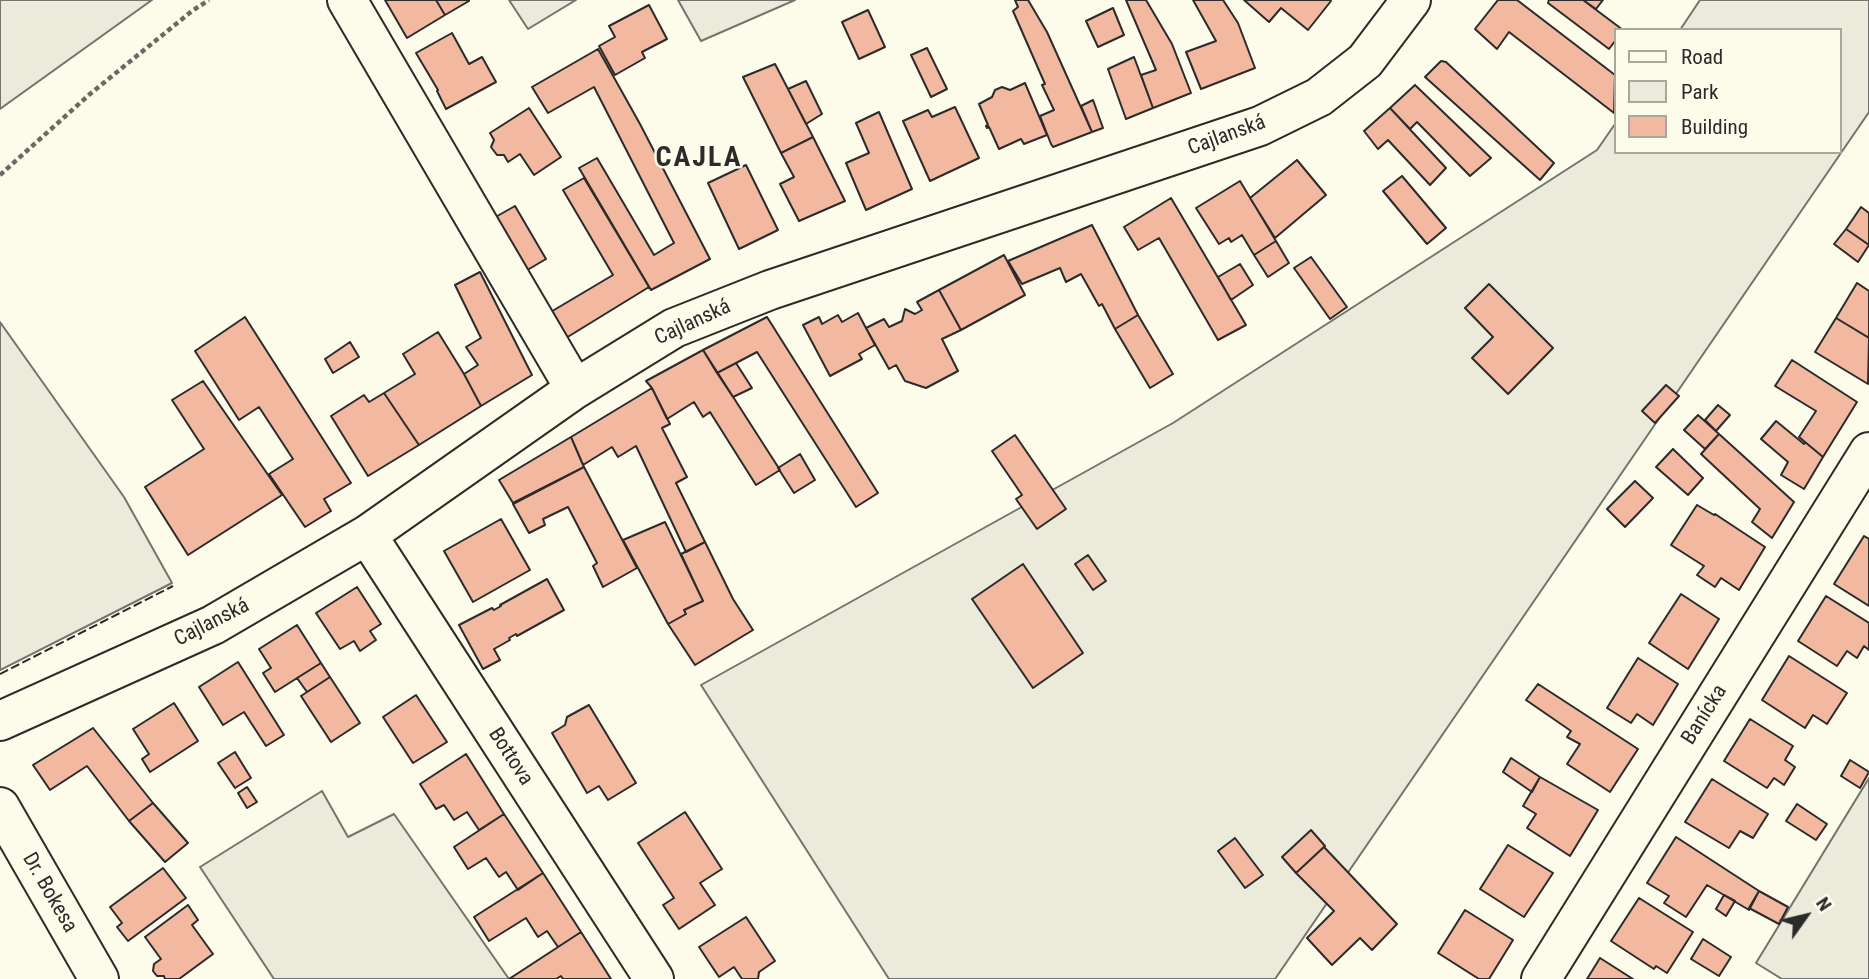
<!DOCTYPE html>
<meta charset="utf-8">
<style>
body{margin:0}
#map{position:relative;width:1869px;height:979px;overflow:hidden;background:#fdfbea;font-family:"Roboto Condensed",sans-serif}
canvas{display:block}
.legend{position:absolute;left:1614px;top:28px;width:228px;height:126px;box-sizing:border-box;background:#fdfbea;border:2px solid #a9a89e;margin:0;padding:9px 12px;list-style:none;font-size:21px;color:#2b2b2b}
.legend li{display:flex;align-items:center;gap:14px;height:35px}
.legend b{width:35px;border:2px solid #a9a89e}
.north{position:absolute;left:1771px;top:881px;width:70px;height:70px;-webkit-text-stroke:5px #fdfbea;paint-order:stroke;rotate:56deg;font-size:19px;font-weight:700;line-height:28px;text-align:center;color:#2b2b2b}
.north::after{content:'';display:block;margin:auto;width:24px;height:32px;background:#2b2b2b;clip-path:polygon(50% 0,100% 100%,50% 72%,0 100%)}
</style>
<div id="map">
<canvas width="1869" height="979"></canvas>
<ul class="legend">
<li><b style="height:9px;background:#fdfbea"></b>Road</li>
<li><b style="height:19px;background:#ecebdb"></b>Park</li>
<li><b style="height:19px;background:#f2b8a0"></b>Building</li>
</ul>
<div class="north">N</div>
</div>
<script>
const g = document.querySelector('canvas').getContext('2d');
g.lineJoin = 'round';
function fillPath(path, color) { g.fillStyle = color; g.fill(path, 'evenodd'); }
const shape = rows => new Path2D(rows.map(r => 'M' + r).join(''));
function stroke(path, color, width, dash) { g.strokeStyle = color; g.lineWidth = width; g.lineCap = dash ? 'butt' : 'round'; g.setLineDash(dash || []); g.stroke(path); }
function write(font, color, halo, rows, align = 'center') {
  g.font = font + ' "Roboto Condensed",sans-serif'; g.lineWidth = 5; g.setLineDash([]); g.textBaseline = 'middle'; g.strokeStyle = halo; g.fillStyle = color; for (const [text, x, y, turn = 0] of rows) {
    g.save(); g.translate(x, y); g.rotate((+turn || 0) * Math.PI / 180); g.textAlign = isNaN(turn) ? turn : align; if (halo) g.strokeText(text, 0, 0); g.fillText(text, 0, 0); g.restore();
  }
}
const green = shape([
 [0,0,152,0,0,109,0,0],
 [509,0,576,0,528,29,509,0],
 [678,0,795,0,701,41,678,0],
 [1700,0,1869,0,1869,112,1275,979,889,979,701,685,1173,423,1597,150,1615,124,1615,152,1839,152,1839,30,1680,30,1700,0],
 [0,322,124,497,172,583,0,670,0,322],
 [1869,778,1869,979,1782,979,1756,963,1869,778],
 [322,791,348,837,394,814,509,979,274,979,200,867,322,791]
]);
fillPath(green, '#ecebdb');
stroke(green, '#74746e', 2);
const building = shape([
 [385,0,436,0,445,15,407,38,385,0],
 [436,0,469,0,469,1,445,15,436,0],
 [1015,0,1028,0,1047,32,1092,132,1053,147,1051,144,1040,116,1054,110,1042,85,1045,84,1013,11,1018,7,1015,0],
 [1126,0,1146,0,1172,44,1191,93,1153,108,1141,75,1156,70,1126,0],
 [1193,0,1223,0,1238,23,1255,68,1201,89,1186,52,1216,41,1193,0],
 [1244,0,1330,0,1331,1,1308,30,1281,8,1269,22,1244,0],
 [1498,0,1517,0,1615,75,1614,113,1509,32,1497,49,1475,29,1498,0],
 [1549,0,1583,0,1623,30,1615,30,1615,41,1609,49,1548,3,1549,0],
 [1583,0,1603,0,1596,9,1583,0],
 [649,5,667,39,642,52,645,58,615,75,599,46,615,37,609,26,649,5],
 [1113,8,1124,35,1098,47,1086,21,1113,8],
 [868,10,885,47,859,59,842,22,868,10],
 [452,33,469,64,482,57,496,82,446,109,437,91,438,90,416,53,452,33],
 [927,48,947,89,931,97,911,55,927,48],
 [598,49,640,124,710,259,651,290,579,168,597,158,654,255,674,243,594,87,548,113,532,87,598,49],
 [1134,57,1153,108,1126,119,1108,69,1134,57],
 [1441,61,1446,62,1554,163,1540,180,1425,77,1441,61],
 [775,64,813,137,781,153,743,77,775,64],
 [806,81,822,114,806,124,788,89,806,81],
 [1025,83,1047,135,1024,144,1021,139,999,149,989,127,987,128,986,126,988,125,979,104,992,97,995,90,1002,87,1010,90,1025,83],
 [1415,85,1491,158,1470,176,1417,122,1410,129,1390,108,1415,85],
 [1093,100,1103,128,1092,132,1081,106,1093,100],
 [955,107,979,158,930,181,903,121,928,110,932,117,955,107],
 [529,108,561,157,534,175,520,154,508,162,504,155,497,155,491,147,494,140,490,133,529,108],
 [1390,108,1446,168,1430,185,1388,140,1378,149,1364,131,1390,108],
 [879,112,912,189,866,210,846,163,869,153,856,123,879,112],
 [813,137,845,201,799,221,780,184,794,177,781,153,813,137],
 [1297,160,1326,195,1275,238,1250,198,1297,160],
 [746,165,778,230,739,249,708,183,746,165],
 [1402,176,1446,228,1427,244,1383,191,1402,176],
 [584,178,649,287,566,338,549,313,613,275,563,190,584,178],
 [1240,181,1276,241,1254,255,1242,235,1231,242,1229,238,1219,244,1196,208,1240,181],
 [1171,198,1246,325,1218,340,1159,238,1138,250,1124,227,1171,198],
 [515,206,546,259,524,272,492,219,515,206],
 [1861,207,1869,213,1869,245,1846,229,1861,207],
 [1092,225,1138,315,1115,329,1102,304,1099,306,1081,274,1066,282,1060,268,1022,284,1008,261,1092,225],
 [1846,229,1869,245,1858,262,1834,244,1846,229],
 [1276,241,1289,263,1268,277,1254,255,1276,241],
 [1004,255,1025,295,961,330,939,290,1004,255],
 [1311,257,1347,307,1330,319,1294,268,1311,257],
 [1240,264,1253,285,1231,300,1218,277,1240,264],
 [480,272,532,375,481,406,464,374,478,365,466,347,481,338,455,285,480,272],
 [1857,283,1869,291,1869,338,1836,318,1857,283],
 [1489,284,1553,348,1508,394,1472,358,1493,337,1465,308,1489,284],
 [939,290,961,330,942,339,958,371,926,388,905,381,896,365,889,369,866,328,884,319,889,327,902,321,905,309,915,314,922,310,917,302,939,290],
 [858,313,875,345,859,354,862,359,830,376,803,325,819,317,822,324,838,315,842,322,858,313],
 [1138,315,1173,374,1150,388,1115,329,1138,315],
 [245,317,351,483,324,499,331,511,305,527,269,474,293,459,259,407,239,420,195,351,245,317],
 [767,317,878,493,856,507,757,352,717,373,703,350,767,317],
 [1836,318,1869,338,1868,384,1815,352,1836,318],
 [438,332,464,374,481,406,419,445,384,393,415,374,403,354,438,332],
 [350,342,359,357,333,373,325,359,350,342],
 [703,350,780,470,756,485,710,412,703,417,694,402,667,419,652,388,646,381,703,350],
 [1792,360,1857,402,1823,457,1799,437,1816,411,1775,386,1792,360],
 [736,363,752,388,733,397,717,373,736,363],
 [203,381,282,495,188,555,145,487,204,449,172,400,203,381],
 [1666,385,1679,396,1655,423,1642,411,1666,385],
 [652,388,670,424,662,428,687,477,676,483,705,542,686,552,636,446,618,457,612,447,583,465,571,437,652,388],
 [384,393,419,445,368,476,331,416,364,395,369,402,384,393],
 [1718,405,1730,415,1716,431,1705,420,1718,405],
 [1698,415,1719,434,1705,449,1684,430,1698,415],
 [1776,421,1804,444,1805,442,1823,457,1804,489,1781,475,1788,462,1761,439,1776,421],
 [1719,434,1794,502,1772,538,1752,522,1760,509,1701,454,1719,434],
 [1015,435,1066,509,1037,529,1016,499,1022,495,992,451,1015,435],
 [571,437,584,467,513,503,499,480,571,437],
 [1673,449,1703,478,1688,495,1656,467,1673,449],
 [800,454,815,480,794,493,778,468,800,454],
 [584,467,637,568,603,587,593,566,597,563,568,507,543,519,545,525,529,533,513,504,584,467],
 [1635,481,1653,498,1625,527,1607,509,1635,481],
 [1697,505,1714,515,1715,514,1765,547,1739,590,1721,578,1715,587,1697,575,1704,566,1671,545,1697,505],
 [501,519,530,570,473,602,444,551,501,519],
 [665,522,703,601,684,610,686,614,668,624,623,540,665,522],
 [1864,536,1869,539,1869,606,1834,584,1864,536],
 [705,542,733,599,753,630,695,665,668,624,686,614,684,610,703,601,681,554,705,542],
 [1088,555,1106,581,1093,590,1075,564,1088,555],
 [1023,564,1083,653,1033,688,972,599,1023,564],
 [547,579,564,610,517,636,516,634,509,638,510,640,494,649,500,660,483,669,459,625,492,608,494,610,501,606,500,605,547,579],
 [357,587,381,624,370,631,376,640,360,651,354,641,340,649,316,613,357,587],
 [1681,594,1719,619,1688,669,1649,643,1681,594],
 [1826,596,1869,623,1869,650,1864,646,1857,658,1847,651,1837,666,1798,641,1826,596],
 [297,625,321,663,275,692,263,673,271,668,259,649,297,625],
 [1789,656,1847,693,1827,724,1813,715,1805,728,1762,700,1789,656],
 [1638,658,1678,684,1653,725,1637,714,1631,723,1607,708,1638,658],
 [238,662,284,735,266,746,244,712,223,725,199,687,238,662],
 [321,663,330,677,307,692,297,678,321,663],
 [330,677,360,723,331,742,301,696,330,677],
 [1538,684,1638,749,1610,792,1567,764,1580,744,1567,737,1571,731,1526,700,1538,684],
 [416,695,447,742,413,763,383,717,416,695],
 [174,703,198,741,150,772,142,759,149,754,133,729,174,703],
 [589,705,636,783,608,800,599,786,587,793,552,733,565,725,567,717,589,705],
 [1750,719,1793,746,1785,760,1795,767,1784,785,1774,778,1767,788,1724,761,1750,719],
 [93,728,153,803,129,821,87,766,50,790,33,765,93,728],
 [235,752,251,778,235,788,218,763,235,752],
 [466,754,504,814,479,830,467,812,454,820,444,805,436,809,420,784,466,754],
 [1511,758,1540,777,1532,792,1503,772,1511,758],
 [1850,760,1869,772,1860,788,1841,776,1850,760],
 [1540,777,1598,810,1570,856,1527,828,1536,814,1523,806,1540,777],
 [1712,779,1768,814,1753,838,1740,831,1729,848,1685,822,1712,779],
 [247,787,257,802,247,808,238,793,247,787],
 [153,803,188,843,165,862,129,821,153,803],
 [1797,804,1827,824,1816,840,1786,821,1797,804],
 [685,812,722,869,700,883,715,905,679,929,663,905,674,898,638,843,685,812],
 [504,814,543,873,518,890,506,872,499,877,486,858,468,869,454,847,504,814],
 [1311,830,1325,846,1296,873,1282,857,1311,830],
 [1676,837,1759,891,1749,910,1707,885,1686,917,1664,903,1669,896,1647,883,1676,837],
 [1235,838,1263,875,1245,888,1218,851,1235,838],
 [1508,845,1553,873,1524,917,1480,889,1508,845],
 [1324,847,1397,924,1372,950,1360,938,1332,965,1307,938,1334,911,1296,873,1324,847],
 [163,868,186,898,128,941,117,927,122,923,110,907,163,868],
 [543,873,581,932,558,947,547,931,538,937,526,918,489,941,474,917,543,873],
 [1759,891,1788,907,1779,924,1749,908,1759,891],
 [1724,895,1735,901,1726,916,1716,909,1724,895],
 [1639,898,1693,932,1667,973,1656,966,1654,969,1611,941,1639,898],
 [188,905,198,920,192,925,213,954,179,979,165,979,164,976,157,976,153,971,154,964,161,959,145,937,188,905],
 [1465,910,1513,940,1489,979,1479,979,1438,953,1465,910],
 [746,917,775,961,759,972,758,979,742,979,734,967,719,977,699,947,746,917],
 [581,932,611,979,563,979,561,976,556,979,509,979,581,932],
 [1703,939,1731,957,1719,976,1691,959,1703,939],
 [1600,958,1633,979,1587,979,1600,958]
]);
fillPath(building, '#f2b8a0');
stroke(building, '#2b2b2b', 2);
const minor = shape([
 [347,0,575,389],
 [367,535,654,979],
 [0,721,213,625,367,535,575,389,674,328,770,290,1260,126,1319,97,1365,61,1411,0],
 [0,807,99,979],
 [1541,979,1869,452]
]);
stroke(minor, '#2b2b2b', 42);
stroke(shape([
 [0,175,90,94,192,11,209,0]
]), '#6a6964', 4.5, [5, 3.5]);
stroke(minor, '#fdfbea', 38);
stroke(shape([
 [0,674,173,586]
]), '#2b2b2b', 2, [9, 3.5]);
write('21px', '#2b2b2b', '#fdfbea', [
 ["Cajlanská",1227,136,-20],
 ["Cajlanská",693,323,-25],
 ["Cajlanská",212,623,-27],
 ["Banícka",1705,715,-58],
 ["Bottova",510,757,57],
 ["Dr. Bokesa",49,893,60]
]);
g.letterSpacing = '2px';
write('bold 28px', '#2b2b2b', '#fdfbea', [
 ["CAJLA",699,159]
]);
g.letterSpacing = '0px';
</script>
